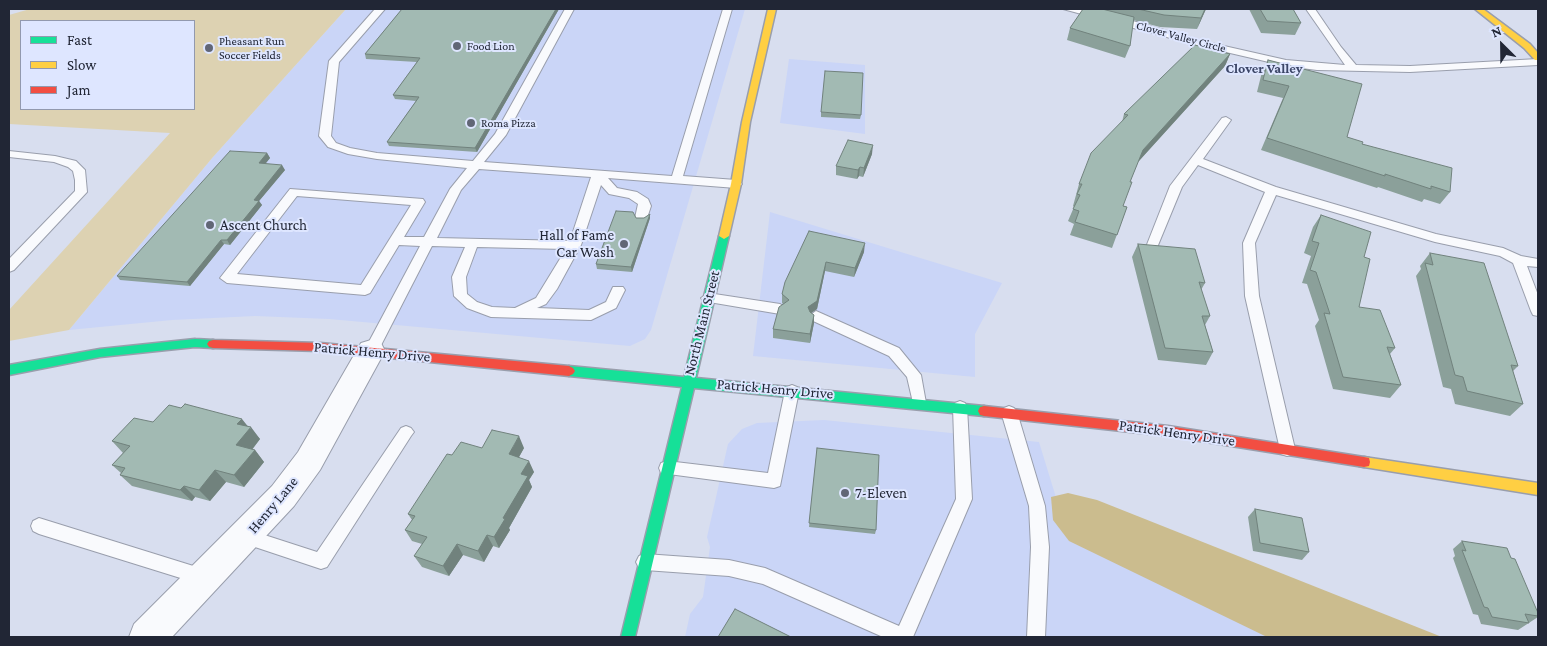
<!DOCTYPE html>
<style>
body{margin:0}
#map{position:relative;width:1547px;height:646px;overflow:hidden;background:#d8deef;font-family:"Crimson Pro",serif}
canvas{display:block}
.frame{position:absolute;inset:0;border:10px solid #212635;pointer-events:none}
.legend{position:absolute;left:20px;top:20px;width:175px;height:90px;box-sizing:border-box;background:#dee6ff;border:1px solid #9299ae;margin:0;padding:6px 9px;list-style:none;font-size:15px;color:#212635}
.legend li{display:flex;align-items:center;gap:10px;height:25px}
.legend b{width:25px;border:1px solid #9299ae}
.north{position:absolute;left:1477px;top:20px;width:50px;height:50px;-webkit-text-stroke:4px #dee6ff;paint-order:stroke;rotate:337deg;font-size:14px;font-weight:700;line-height:20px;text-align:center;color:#212635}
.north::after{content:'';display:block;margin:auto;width:18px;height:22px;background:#212635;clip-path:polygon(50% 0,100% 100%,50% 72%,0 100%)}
</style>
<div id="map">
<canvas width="1547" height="646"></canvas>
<div class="frame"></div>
<ul class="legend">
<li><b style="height:6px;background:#16e098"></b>Fast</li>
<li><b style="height:6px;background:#ffcf43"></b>Slow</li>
<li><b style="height:6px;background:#f24e42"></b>Jam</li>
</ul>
<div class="north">N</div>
</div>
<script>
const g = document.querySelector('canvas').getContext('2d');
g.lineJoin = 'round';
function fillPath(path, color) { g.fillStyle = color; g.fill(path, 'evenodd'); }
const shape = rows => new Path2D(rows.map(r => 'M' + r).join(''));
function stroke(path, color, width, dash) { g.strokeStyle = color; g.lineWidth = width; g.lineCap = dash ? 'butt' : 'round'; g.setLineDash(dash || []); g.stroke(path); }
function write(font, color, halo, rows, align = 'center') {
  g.font = font + ' "Crimson Pro",serif'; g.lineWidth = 4; g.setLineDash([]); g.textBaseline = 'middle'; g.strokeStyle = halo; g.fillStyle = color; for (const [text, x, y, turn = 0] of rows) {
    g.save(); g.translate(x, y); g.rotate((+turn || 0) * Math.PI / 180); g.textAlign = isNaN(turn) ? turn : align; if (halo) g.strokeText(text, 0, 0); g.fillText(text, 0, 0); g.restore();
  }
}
fillPath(shape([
 [346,9,745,9,651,330,645,339,630,346,329,319,255,316,172,320,69,330,213,157],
 [789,59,865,65,865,134,780,123],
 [770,212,1002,283,975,334,975,377,753,356],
 [824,420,1039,442,1058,504,1393,637,685,637,690,614,703,597,710,547,707,537,728,444,742,429,757,423]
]), '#cad5f7');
fillPath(shape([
 [30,9,346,9,213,157,69,330,9,341,9,310,170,133,9,124,9,15],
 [21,21,194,21,194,109,21,109]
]), '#ddd2b2');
fillPath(shape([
 [1068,493,1097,500,1442,637,1267,637,1069,541,1053,520,1051,497]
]), '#cbbc8e');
const lane = shape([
 [375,9,385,9,339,62,331,136,336,143,350,148,377,153,473,161,495,134,565,9,574,9,506,135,484,162,672,176,723,9,732,9,683,176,736,180,742,184,736,188,608,178,617,188,637,192,648,199,651,206,647,218,645,221,637,221,635,218,638,204,629,198,609,194,601,185,581,245,557,289,546,304,537,308,589,310,606,302,613,287,623,287,625,290,616,308,591,320,491,317,467,308,454,296,452,277,465,247,432,246,376,355,366,355,364,351,420,246,399,245,370,293,365,295,227,283,220,278,290,189,423,199,425,202,404,237,424,237,450,189,467,168,377,159,348,154,328,147,319,136,329,61,375,9],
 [479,169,591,177,570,241,437,238,461,190,479,169],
 [297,196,411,205,361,285,237,274,297,196],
 [477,247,566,249,536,298,515,308,492,307,477,302,467,294,466,277,477,247],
 [1063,9,1081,9,1105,13,1202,41,1286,60,1345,65,1306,9,1315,9,1341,47,1356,65,1410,66,1538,59,1538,65,1410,72,1317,70,1286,66,1200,46,1063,9],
 [1226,117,1231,120,1203,159,1276,187,1436,234,1503,248,1521,256,1538,259,1538,267,1527,266,1538,295,1538,316,1533,315,1531,311,1513,263,1500,256,1435,242,1276,195,1255,243,1259,296,1295,449,1293,454,1287,456,1281,454,1245,296,1243,243,1265,192,1198,165,1182,187,1156,250,1148,250,1146,247,1170,186,1222,118,1226,117],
 [9,151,55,156,76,161,85,170,87,192,14,270,9,272,9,259,75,191,75,180,73,171,68,167,54,162,9,157,9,151],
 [708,293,780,304,787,309,780,314,703,301,701,298,708,293],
 [816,311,899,348,921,375,926,403,924,407,919,409,914,407,907,377,889,356,811,320,809,316,816,311],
 [792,385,797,387,799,391,780,486,774,488,661,473,659,468,661,463,667,461,768,473,785,391,787,387,792,385],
 [960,401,965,403,967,407,972,499,913,637,883,637,763,584,729,576,645,570,639,568,636,562,639,556,645,554,729,560,765,568,899,626,956,499,953,407,955,403,960,401],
 [1009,406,1014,408,1017,412,1045,506,1049,547,1045,637,1027,637,1031,547,1029,506,1001,412,1004,408,1009,406],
 [406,426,411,428,414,432,411,436,327,567,321,569,240,542,238,537,240,532,246,529,317,552,401,428,406,426],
 [39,518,203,569,209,571,212,577,209,583,203,585,39,534,33,531,31,526,33,521,39,518]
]);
const street = shape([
 [371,340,381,343,385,351,320,470,294,506,172,637,129,637,134,624,272,486,298,452,361,343,371,340]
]);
const fast = shape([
 [724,233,729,236,696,378,984,406,988,407,990,411,988,415,984,416,694,388,635,637,621,637,682,387,569,376,565,374,563,371,565,368,569,366,684,377,719,236,724,233],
 [195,339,213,340,217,341,219,344,217,347,213,348,195,347,100,357,9,375,9,365,100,349,195,339]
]);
const slow = shape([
 [768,9,776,9,750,122,741,184,729,236,724,239,719,236,731,184,742,122,768,9],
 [1475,9,1483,9,1530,44,1538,53,1538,60,1535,60,1524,48,1475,9],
 [1364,457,1538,483,1538,495,1364,467,1359,466,1358,462,1359,458,1364,457]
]);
const jam = shape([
 [213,340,320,343,569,366,573,368,575,371,573,374,569,376,320,351,213,348,209,347,207,344,209,341,213,340],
 [984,406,1168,426,1364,457,1369,458,1370,462,1369,466,1364,467,1168,436,984,416,980,415,978,411,980,407,984,406]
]);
stroke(lane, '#999eac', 2);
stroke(street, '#999eac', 2);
stroke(fast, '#999eac', 3);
stroke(slow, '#999eac', 3);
stroke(jam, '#999eac', 3);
fillPath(lane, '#f9fafd');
fillPath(street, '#f9fafd');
fillPath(fast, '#16e098');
fillPath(slow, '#ffcf43');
fillPath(jam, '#f24e42');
fillPath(shape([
 [402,9,559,9,477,152,389,146,387,142,416,101,395,99,393,95,417,62,366,59,365,54],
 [1083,9,1206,9,1197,29,1160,27,1133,20,1130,46,1125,58,1067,40,1070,28],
 [1249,9,1293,9,1301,23,1295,35,1261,33],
 [1230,54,1225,66,1138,162,1130,182,1123,206,1127,207,1112,248,1070,235,1074,224,1068,221,1074,207,1073,206,1079,184,1122,122,1124,114],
 [1268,60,1347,137,1362,144,1450,192,1440,204,1424,199,1422,202,1378,187,1377,188,1261,150,1283,98,1257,92,1262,72],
 [821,112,861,115,860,119,821,117],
 [267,153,270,158,265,164,285,170,259,201,262,205,230,245,224,244,190,286,120,280,117,276],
 [872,154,863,177,859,176,857,179,836,175,836,166],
 [1321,215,1364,257,1359,307,1395,348,1390,354,1401,385,1390,398,1333,389,1315,326,1319,320,1307,284,1302,283,1311,256,1304,253,1313,227],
 [636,218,650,218,632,272,597,269,596,264],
 [809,231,864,252,854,277,825,271,817,309,811,313,814,315,814,323,810,343,773,338,773,329,783,304,782,303,782,294],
 [1138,244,1205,283,1201,290,1210,316,1205,325,1213,352,1206,365,1158,360,1132,257],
 [1430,253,1518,366,1513,371,1523,404,1510,416,1455,404,1451,389,1443,387,1416,276,1421,269,1420,266],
 [153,422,248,426,260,439,252,450,255,450,264,462,244,487,226,482,210,501,195,497,192,501,132,486,120,475,121,473,112,465,123,453,112,441],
 [482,448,524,448,519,457,534,472,529,480,532,487,509,528,510,530,499,548,493,546,484,562,463,555,449,576,422,567,414,556,422,544,412,541,405,530,412,520,408,514,452,455],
 [817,448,876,530,875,534,809,527],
 [1255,509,1309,552,1302,560,1253,551,1248,517],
 [1462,541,1511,558,1538,613,1538,617,1518,630,1481,624,1478,615,1473,614,1453,558,1455,556,1453,549]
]), '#8ba09a');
fillPath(shape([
 [556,9,559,9,477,152,475,148],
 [1205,9,1206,9,1197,29,1201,18],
 [1230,54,1225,66,1138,162,1143,150],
 [873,145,872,154,863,177,864,168],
 [267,153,270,158,262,168,259,163],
 [282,165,285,170,259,201,262,205,230,245,227,240,254,200],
 [860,167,859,176,857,179,858,170],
 [650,214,650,218,632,272,631,267],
 [221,240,224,244,190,286,187,282],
 [865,243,864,252,854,277,855,268],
 [826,262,825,271,817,309,807,316,808,307],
 [814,315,814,323,810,343,810,334],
 [242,419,250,429,251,427,260,439,246,457,236,445,237,424],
 [519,436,524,448,514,466,509,454],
 [255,450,264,462,244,487,234,475],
 [529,461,534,472,529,480,532,487,509,528,510,530,499,548,494,537,503,518,521,474],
 [215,470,226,482,210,501,199,490],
 [184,486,195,497,192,501,180,490],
 [487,535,493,546,484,562,478,551],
 [457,544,463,555,449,576,443,566]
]), '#71827d');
const building = shape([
 [402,9,556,9,475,148,387,142,419,97,393,95,420,58,365,54,402,9],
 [1083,9,1102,9,1134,17,1130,46,1070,28,1083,9],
 [1138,9,1205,9,1201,18,1164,15,1138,9],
 [1260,9,1293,9,1301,23,1267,21,1260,9],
 [1195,45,1230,54,1143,150,1130,182,1132,182,1123,206,1127,207,1117,235,1075,222,1079,211,1073,209,1080,195,1077,194,1082,184,1079,184,1091,153,1128,115,1124,114,1195,45],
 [1268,60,1362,84,1347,137,1363,142,1362,144,1452,168,1450,192,1431,186,1431,189,1385,174,1385,176,1267,138,1289,86,1263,80,1268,60],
 [825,71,863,73,861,115,821,112,825,71],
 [848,140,873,145,864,168,860,167,858,170,836,166,848,140],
 [230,151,267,153,259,163,282,165,254,200,259,201,227,240,221,240,187,282,117,276,230,151],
 [616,211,633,212,636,218,644,218,650,214,631,267,596,264,616,211],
 [1321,215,1371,232,1364,257,1370,259,1359,307,1380,310,1395,348,1387,347,1401,385,1343,377,1324,313,1330,314,1316,272,1310,270,1319,243,1312,241,1321,215],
 [809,231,865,243,855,268,826,262,817,301,808,307,810,312,814,315,810,334,773,329,779,307,789,300,782,294,785,282,809,231],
 [1138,244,1195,249,1205,283,1199,282,1210,316,1202,316,1213,352,1165,348,1138,244],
 [1430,253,1484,263,1518,366,1511,365,1523,404,1467,391,1463,377,1455,375,1425,263,1433,265,1430,253],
 [185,404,242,419,237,424,251,427,236,445,255,450,234,475,215,470,199,490,184,486,180,490,120,475,125,468,112,465,130,446,112,441,134,418,153,422,169,405,181,408,185,404],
 [492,430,519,436,509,454,529,461,521,474,528,476,503,518,505,519,494,537,487,535,478,551,457,544,443,566,414,556,427,537,405,530,415,516,408,514,447,454,452,455,461,442,482,448,492,430],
 [817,448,879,455,876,530,809,523,817,448],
 [1255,509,1302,518,1309,552,1260,543,1255,509],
 [1462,541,1507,548,1511,558,1515,559,1538,613,1538,616,1525,614,1529,623,1492,617,1488,608,1484,607,1462,550,1466,551,1462,541],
 [735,609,791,637,718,637,735,609]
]);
fillPath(building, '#a2bab3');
stroke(building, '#71827d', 1);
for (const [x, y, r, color] of [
 [457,46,5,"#616676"],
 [209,48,5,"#616676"],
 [471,123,5,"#616676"],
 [210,225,5,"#616676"],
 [624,244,5,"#616676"],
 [845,493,5,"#616676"]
]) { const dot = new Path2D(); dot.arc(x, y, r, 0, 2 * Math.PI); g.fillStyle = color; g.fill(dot); stroke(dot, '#dee6ff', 2); }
write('12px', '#212635', '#dee6ff', [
 ["Clover Valley Circle",1181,37,15]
]);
write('12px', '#212635', '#dee6ff', [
 ["Pheasant Run",219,41],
 ["Soccer Fields",219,55],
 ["Food Lion",467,46],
 ["Roma Pizza",481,123]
], 'left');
write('bold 14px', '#3c4667', '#dee6ff', [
 ["Clover Valley",1264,69]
]);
write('15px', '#212635', '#dee6ff', [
 ["Ascent Church",220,225],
 ["Hall of Fame",614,235,"right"],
 ["Car Wash",614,252,"right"],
 ["7-Eleven",855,493]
], 'left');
write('15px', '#212635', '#dee6ff', [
 ["North Main Street",702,323,-76],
 ["Patrick Henry Drive",372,352,5],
 ["Patrick Henry Drive",775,389,5],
 ["Patrick Henry Drive",1177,433,8],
 ["Henry Lane",273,505,-50]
]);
</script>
